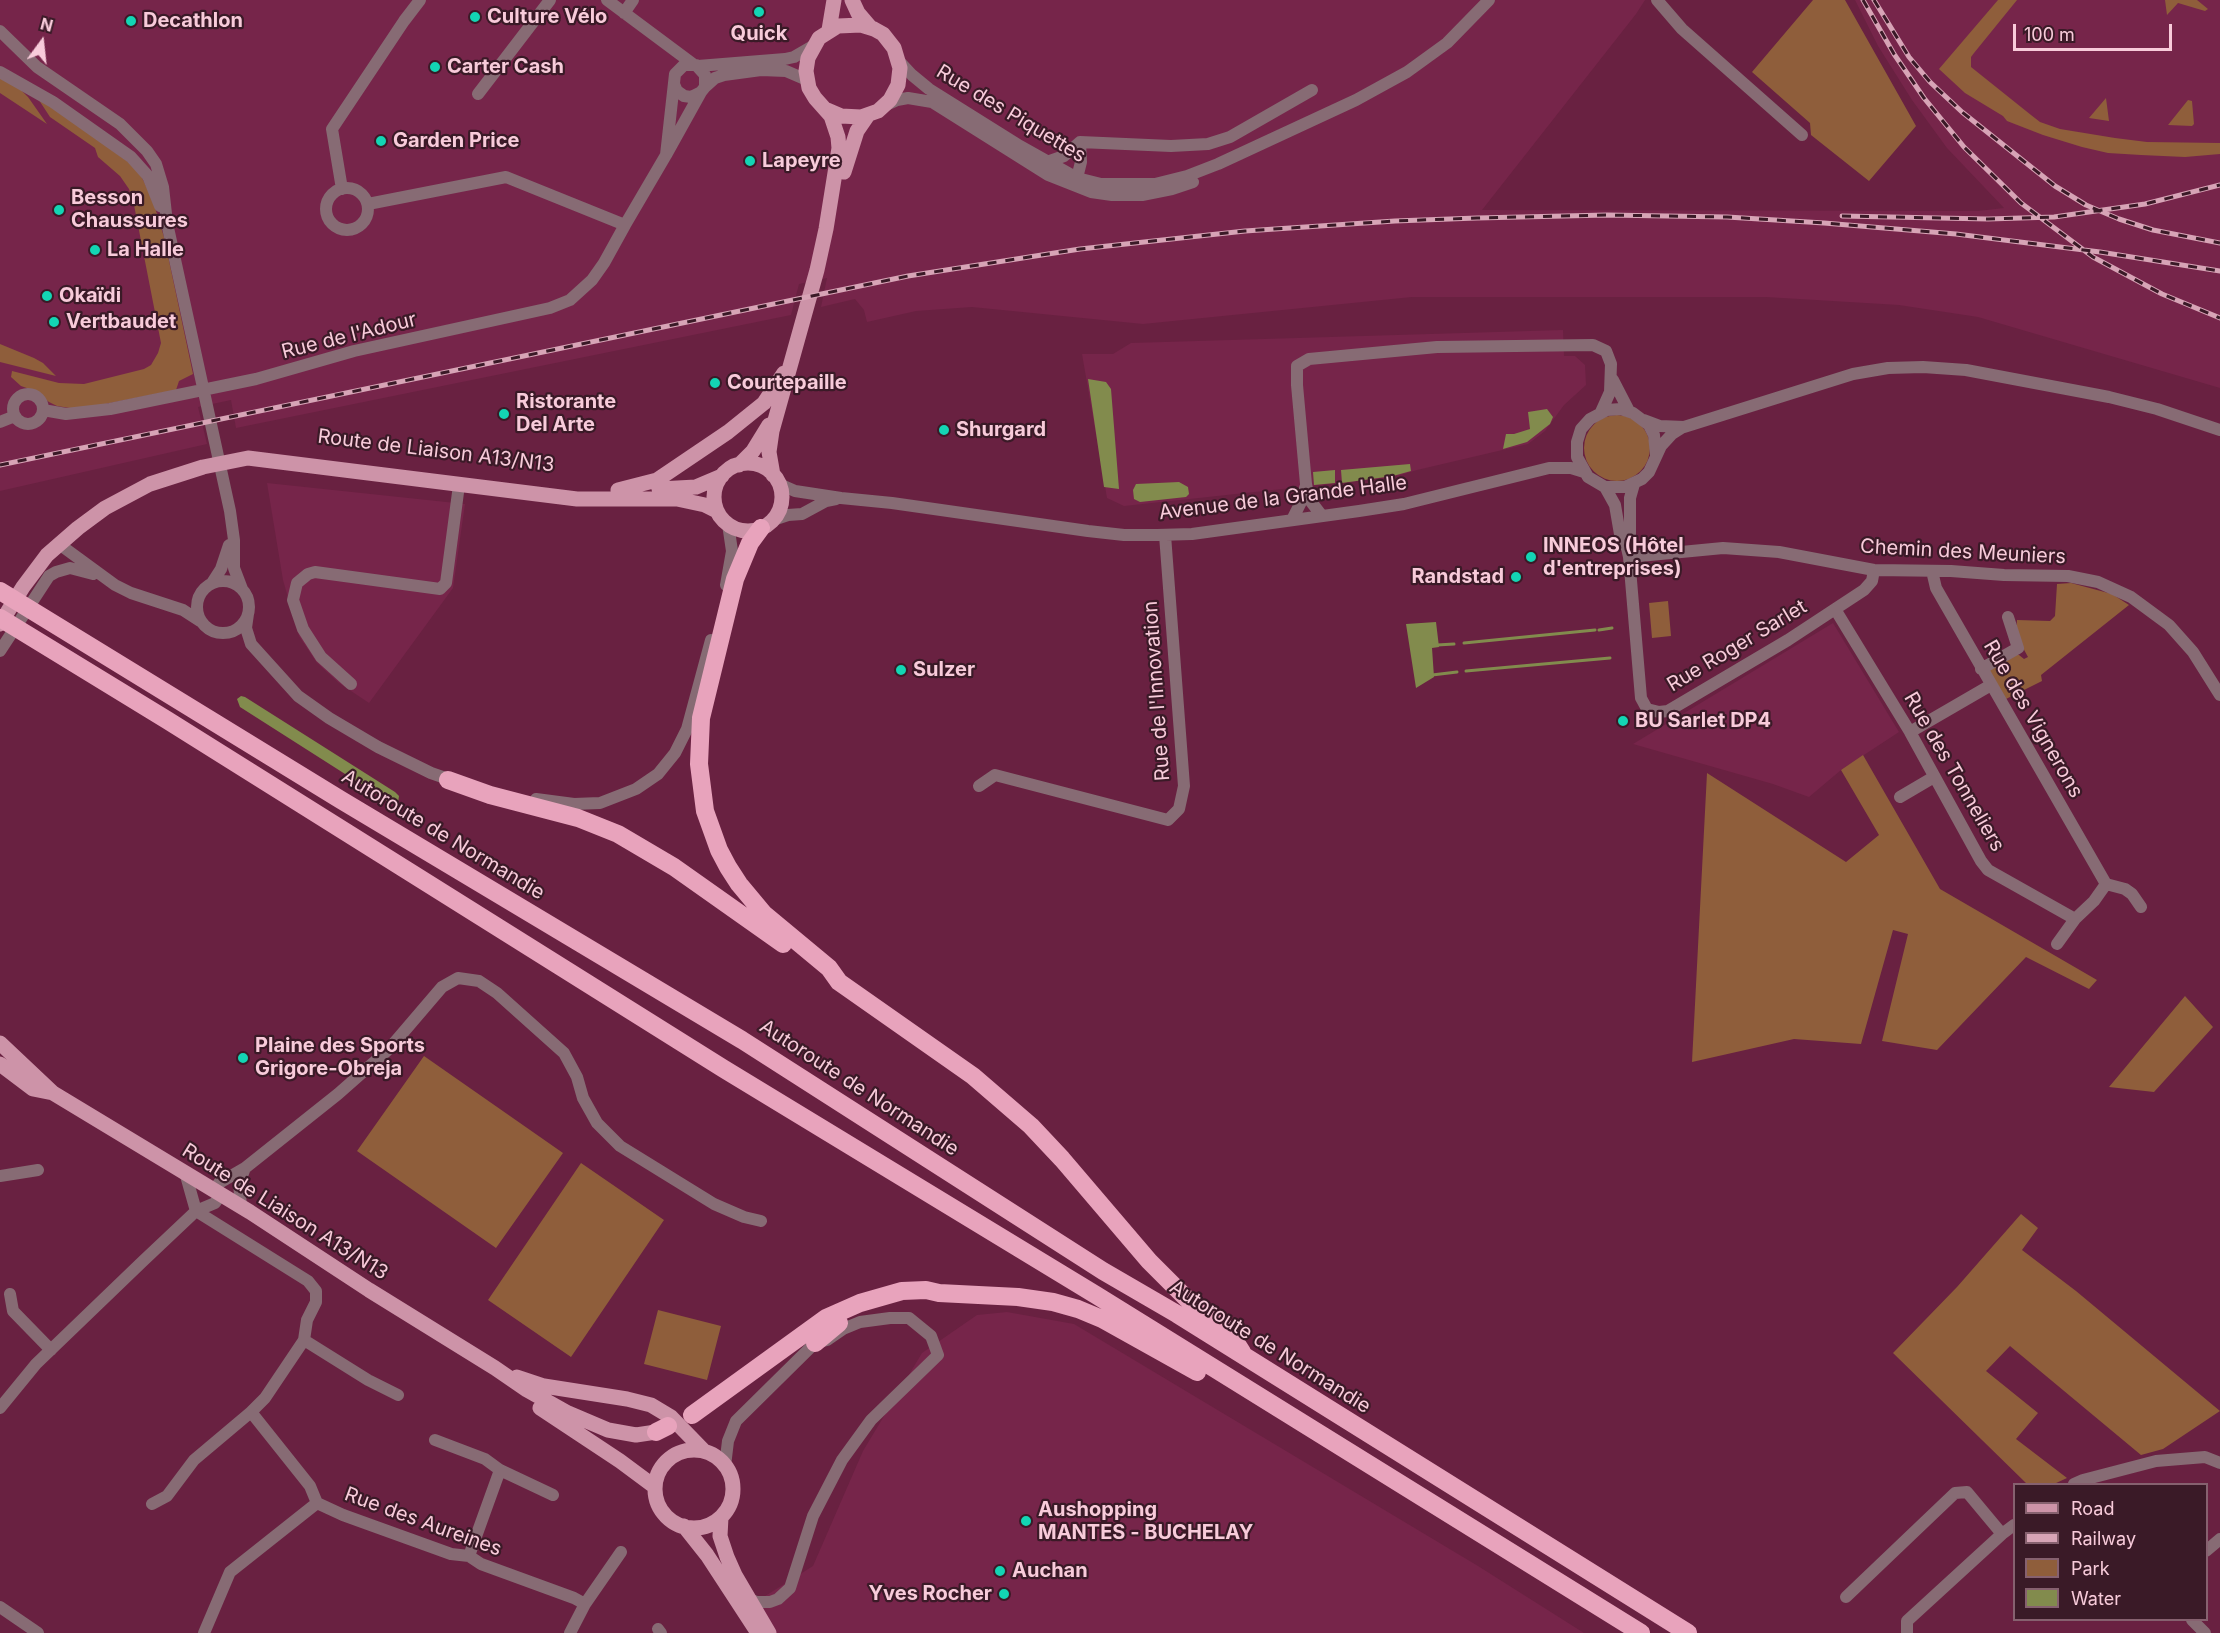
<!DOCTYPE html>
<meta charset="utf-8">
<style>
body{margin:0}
#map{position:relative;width:2220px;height:1633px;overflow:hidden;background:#692141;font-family:Inter,sans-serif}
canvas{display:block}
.legend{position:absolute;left:2013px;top:1483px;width:195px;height:138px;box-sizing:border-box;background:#3a1a27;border:2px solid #86616f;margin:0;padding:8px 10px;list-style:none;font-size:18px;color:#f8cbda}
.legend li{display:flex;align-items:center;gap:12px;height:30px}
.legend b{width:30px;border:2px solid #86616f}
.north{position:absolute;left:12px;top:12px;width:60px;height:60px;-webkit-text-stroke:4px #3a1a27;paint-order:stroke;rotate:15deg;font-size:16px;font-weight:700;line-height:24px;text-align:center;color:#f8cbda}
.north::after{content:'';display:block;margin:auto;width:21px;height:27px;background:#f8cbda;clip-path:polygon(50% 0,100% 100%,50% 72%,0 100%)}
.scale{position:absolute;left:2013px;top:24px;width:159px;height:27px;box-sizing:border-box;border:3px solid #f8cbda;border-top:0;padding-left:8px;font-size:18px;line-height:21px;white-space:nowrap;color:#f8cbda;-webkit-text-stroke:4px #3a1a27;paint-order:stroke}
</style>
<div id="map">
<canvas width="2220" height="1633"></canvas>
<ul class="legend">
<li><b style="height:8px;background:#cd93a8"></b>Road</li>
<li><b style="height:8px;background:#d7a4b6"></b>Railway</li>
<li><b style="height:16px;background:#8f5e3b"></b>Park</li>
<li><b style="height:16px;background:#828b4d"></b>Water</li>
</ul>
<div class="north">N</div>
<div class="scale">100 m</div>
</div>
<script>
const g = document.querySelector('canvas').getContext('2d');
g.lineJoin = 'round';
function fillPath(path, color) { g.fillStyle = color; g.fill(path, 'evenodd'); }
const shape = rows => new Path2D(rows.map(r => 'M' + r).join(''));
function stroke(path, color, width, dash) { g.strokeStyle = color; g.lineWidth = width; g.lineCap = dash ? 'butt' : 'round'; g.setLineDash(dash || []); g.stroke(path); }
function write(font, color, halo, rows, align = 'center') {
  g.font = font + ' Inter,sans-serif'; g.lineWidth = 4.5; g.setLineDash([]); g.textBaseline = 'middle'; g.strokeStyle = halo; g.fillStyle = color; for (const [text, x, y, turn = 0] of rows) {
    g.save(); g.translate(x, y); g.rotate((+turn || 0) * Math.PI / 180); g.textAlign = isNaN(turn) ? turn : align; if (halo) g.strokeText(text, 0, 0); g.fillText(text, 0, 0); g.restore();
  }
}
fillPath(shape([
 [0,0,1645,0,1636,14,1482,210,1978,211,2004,208,1947,148,1912,100,1878,46,1855,0,2220,0,2220,388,1978,317,1899,305,1766,297,1412,297,1143,324,972,307,916,311,867,322,864,310,855,299,821,307,827,278,799,284,791,315,236,428,231,400,198,407,207,444,0,491],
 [1563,330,1564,356,1575,356,1585,365,1586,385,1564,405,1545,431,1528,444,1417,470,1394,477,1124,506,1107,498,1082,354,1113,354,1131,343],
 [267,483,465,504,453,588,369,703,339,683,317,663,299,636,283,580],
 [1833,623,1899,732,1841,770,1809,797,1773,784,1633,744],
 [1007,1312,1074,1324,1478,1566,1584,1633,759,1633,746,1608,813,1566,863,1451,922,1353,977,1315]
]), '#76254a');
fillPath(shape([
 [1813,0,1845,0,1916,126,1869,181,1811,135,1810,123,1752,72],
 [1998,0,2017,0,1974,53,1971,57,1971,67,2031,115,2040,122,2060,129,2115,138,2147,142,2220,143,2220,154,2185,157,2141,155,2108,153,2082,147,2043,135,2007,121,2003,116,1965,93,1939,69],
 [2165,0,2197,0,2208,9,2205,11,2178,3,2167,15],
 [0,76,16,85,28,97,47,124,0,93],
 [35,94,138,169,153,201,164,237,193,374,179,381,176,390,85,408,70,408,57,406,49,402,35,391,21,386,11,377,12,371,59,383,84,384,144,369,151,365,158,353,161,343,134,205,129,189,120,176,98,157,95,148,50,117],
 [2106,98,2109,121,2089,118],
 [2188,100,2192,101,2194,124,2192,126,2168,125],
 [0,344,34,358,43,363,56,376,0,362],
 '1584 448a33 33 0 1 1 66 0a33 33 0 1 1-66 0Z',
 [2071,583,2112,594,2129,605,2041,675,2042,681,2004,700,1986,671,2014,654,2019,655,2024,659,2028,657,2016,635,2017,620,2050,621,2055,616,2057,584],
 [1668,601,1671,636,1652,638,1649,603],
 [1863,755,1940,889,2097,980,2089,989,2026,957,1937,1050,1882,1041,1908,934,1893,930,1861,1044,1794,1039,1692,1062,1707,773,1846,862,1879,835,1841,770],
 [2185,996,2213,1027,2154,1092,2109,1087],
 [424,1056,563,1153,496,1248,357,1151],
 [581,1163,664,1220,571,1357,488,1300],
 [2021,1214,2038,1228,2022,1250,2076,1291,2220,1411,2163,1449,2141,1455,2010,1346,1986,1371,2038,1413,2016,1439,2067,1478,2054,1484,2027,1484,1893,1353,1957,1287],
 [658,1310,721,1326,707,1380,644,1364]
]), '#8f5e3b');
fillPath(shape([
 [1088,379,1106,382,1111,389,1119,489,1104,487],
 [1547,409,1553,417,1550,424,1527,442,1503,449,1506,434,1514,434,1530,429,1528,412],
 [1410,464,1411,471,1393,476,1342,483,1341,470],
 [1335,470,1335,483,1314,485,1313,472],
 [1179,482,1188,487,1189,494,1186,497,1140,502,1134,499,1133,490,1136,484],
 [1436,622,1439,647,1432,648,1434,677,1416,688,1406,624],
 [241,696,245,697,395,792,399,796,398,803,389,802,240,707,237,699]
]), '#828b4d');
stroke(shape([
 [1599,630,1612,628],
 [1464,643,1595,630],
 [1437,645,1454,644],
 [1466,671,1610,658],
 [1432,675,1457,672]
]), '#828b4d', 3);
stroke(shape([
 [607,0,693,64],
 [1657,0,1682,29,1802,135],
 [624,13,633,0],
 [0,31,37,67,120,124,147,151,156,164,163,187,167,223,230,511,234,540,234,568,242,589],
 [899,61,912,75,929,89,1020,146,1077,178,1101,184,1155,184,1187,176,1218,164,1356,100,1407,72,1447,43,1489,0],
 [698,66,785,59,794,57,813,46],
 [0,72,53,102,131,157,148,176,160,206],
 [674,84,677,91,684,96,691,97,701,92],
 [705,87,715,78,724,75,761,70,786,71,807,80],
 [478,94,550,0],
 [886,105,897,100,908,98,932,102,1048,175,1091,192,1112,195,1142,195,1172,189,1193,182],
 [1047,162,1064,156,1080,142,1171,146,1208,144,1230,137,1312,90],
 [1071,180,1077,178,1081,162,1080,142],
 '326 209a21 21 0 1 1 42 0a21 21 0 1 1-42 0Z',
 [342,189,332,129,404,21,420,0],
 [368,204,506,177,625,225,666,155,701,92,705,87,705,75,696,65,684,65,675,74,666,155],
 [1613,380,1629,411],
 '13 409a15 15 0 1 1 30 0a15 15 0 1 1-30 0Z',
 [43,410,66,414,110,409,256,379,354,351,550,308,570,300,592,280,604,263,625,225],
 [1644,420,1660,426,1684,427,1853,374,1888,368,1923,367,1966,370,2109,397,2157,409,2220,430],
 [0,422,15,416],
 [1656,455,1654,435,1649,425,1633,413,1621,409,1607,410,1590,419,1581,429,1577,442,1577,457,1588,477,1605,487,1625,487,1642,479,1649,472,1661,446,1672,434,1683,427],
 [779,484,795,491,841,498,892,503,1088,531,1124,535,1157,535,1192,534,1359,511,1404,504,1549,468,1571,468,1584,472],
 [1605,487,1615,505,1621,540,1627,548,1629,557,1723,548,1779,552,1874,570,1951,571,2004,575,2068,576,2098,582,2131,597,2169,625,2193,652,2220,695],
 [1322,516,1309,499,1306,484,1297,385,1297,366,1309,359,1437,347,1593,345,1606,351,1611,364,1610,392,1601,412],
 [773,520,788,515,802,514,826,501,836,499],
 [1292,520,1304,496,1305,488],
 [59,544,115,585,131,593,183,610,200,621],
 [1627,548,1630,539,1630,498,1634,484],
 [1629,557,1641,698,1647,709,1659,712,1668,711,1788,640,1864,590,1872,581,1874,570],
 [1932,571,1936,588,2106,884],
 '197 607a26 26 0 1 1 52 0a26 26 0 1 1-52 0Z',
 [212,583,221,569,229,545],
 [726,585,732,551,728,524],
 [1835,609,1910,732,1981,861,1988,870,2075,919],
 [248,614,246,628,251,644,298,696,329,718,378,747,431,773,454,781],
 [0,651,49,576,56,572,70,568,93,574],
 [1981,669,2018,648,2008,617],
 [351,684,321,657,303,629,293,600,297,583,308,574,315,572,440,589,446,583,459,485],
 [1910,732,1991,685],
 [979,786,995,775,1168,820,1179,809,1184,786,1165,535],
 [1900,797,1934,777],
 [536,799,574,804,600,803,636,789,658,774,675,753,687,729,711,640],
 [2106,884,2125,889,2132,894,2141,907],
 [2057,944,2075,919,2094,901,2106,884],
 [185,1172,196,1211],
 [0,1176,38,1170],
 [214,1190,219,1183,245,1168],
 [241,1206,239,1184,245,1168,338,1094,389,1049,442,987,458,978,479,981,497,993,564,1053,577,1077,583,1098,597,1123,620,1146,714,1204,744,1217,761,1221],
 [196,1211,308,1281,316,1291,316,1302,307,1320,304,1340,265,1398,251,1412,310,1486,317,1503,343,1515,451,1554,469,1556,481,1564,574,1598,585,1604],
 [10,1294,13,1311,51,1350],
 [304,1340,368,1380,398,1395],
 [0,1408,36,1364,142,1262,196,1211,215,1203,221,1194],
 [435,1440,485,1459,500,1470,553,1495],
 [725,1466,728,1441,736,1421,815,1343,827,1340,843,1329,860,1322,890,1318,909,1318,931,1336,938,1355,871,1420,842,1460,813,1516,790,1588,778,1599,770,1602,757,1602,749,1599],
 [2074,1484,2083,1480,2156,1461,2205,1457,2220,1463],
 [152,1504,167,1496,194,1460,251,1412],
 [2206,1551,2220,1539],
 [469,1556,500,1470],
 [1846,1597,1955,1493,1967,1492,2002,1534],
 [0,1607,38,1633],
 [2192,1620,2205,1633],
 [658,1629,661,1633],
 [204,1633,230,1572,317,1503],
 [570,1633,585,1604,621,1552],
 [1907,1633,1907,1621,2002,1534,2014,1525]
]), '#876b74', 12);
stroke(shape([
 [852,0,858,13,870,27],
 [829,30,834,0],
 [844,172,857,131,868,115],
 '714 497a34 34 0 1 1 68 0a34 34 0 1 1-68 0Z',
 [739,465,753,451,769,425],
 [773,475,769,452,772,431,817,270,826,229,839,148,838,137,831,116,815,98,809,88,806,71,808,58,819,38,838,26,861,25,874,29,883,34,894,48,900,68,898,85,890,100,878,111,861,117,841,116,827,110],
 [659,489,696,487,722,476],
 [618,490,657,480,728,432,764,403,784,373],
 [0,624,23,587,47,555,78,528,105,508,150,484,203,467,248,458,577,499,677,499,705,505,717,511],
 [0,1043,53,1093,250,1212,369,1290,495,1368,527,1390,568,1413,608,1430,636,1435,656,1432],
 [0,1064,33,1089,53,1093],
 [517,1377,544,1386,627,1399,651,1405,671,1417,704,1451],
 [540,1408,620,1461,655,1487],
 '655 1489a39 39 0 1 1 78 0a39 39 0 1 1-78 0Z',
 [721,1517,720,1536,727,1557,735,1575,769,1633],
 [684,1526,707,1555,758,1633]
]), '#cd93a8', 15);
stroke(shape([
 [761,528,750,543,735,579,701,718,699,764,705,811,719,850,728,867,739,884,764,914,829,968,839,982,973,1076,1031,1126,1062,1159,1149,1261,1186,1298,1228,1330,1242,1352],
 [0,591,341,800,742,1040,1103,1271,1177,1314,1688,1633],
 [0,618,167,720,724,1069,1096,1295,1641,1633],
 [448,780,490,795,578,818,618,834,674,867,783,944],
 [815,1343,839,1323],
 [692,1415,826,1318,860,1303,902,1291,926,1290,939,1293,1018,1297,1053,1302,1078,1309,1102,1319,1197,1372],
 [656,1432,668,1426]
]), '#e8a3bc', 18);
const rail = shape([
 [1863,0,1894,54,1924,98,1964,147,2021,203,2093,257,2162,294,2220,318],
 [1874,0,1909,57,1930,82,1962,112,2055,186,2086,205,2119,219,2153,230,2220,243],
 [1842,216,1988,219,2054,217,2145,204,2220,185],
 [0,465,908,276,1080,249,1245,231,1395,221,1477,218,1607,215,1727,217,1824,223,1956,234,2100,252,2220,271]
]);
stroke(rail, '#d7a4b6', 5);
stroke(rail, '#3a1a27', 3, [9]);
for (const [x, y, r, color] of [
 [759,12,6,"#13d5b4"],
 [475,17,6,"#13d5b4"],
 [131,21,6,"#13d5b4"],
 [435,67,6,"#13d5b4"],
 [381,141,6,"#13d5b4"],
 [750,161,6,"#13d5b4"],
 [59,210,6,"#13d5b4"],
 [95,250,6,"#13d5b4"],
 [47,296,6,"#13d5b4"],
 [54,322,6,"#13d5b4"],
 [715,383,6,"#13d5b4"],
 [504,414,6,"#13d5b4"],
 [944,430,6,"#13d5b4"],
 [1531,557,6,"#13d5b4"],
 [1516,577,6,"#13d5b4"],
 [901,670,6,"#13d5b4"],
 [1623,721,6,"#13d5b4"],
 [243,1058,6,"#13d5b4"],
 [1026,1521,6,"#13d5b4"],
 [1000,1571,6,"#13d5b4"],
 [1004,1594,6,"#13d5b4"]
]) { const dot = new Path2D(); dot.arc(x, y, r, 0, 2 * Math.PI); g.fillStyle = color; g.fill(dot); stroke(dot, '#3a1a27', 2); }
write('bold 20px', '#f8cbda', '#3a1a27', [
 ["Culture Vélo",487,17],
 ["Decathlon",143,21],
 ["Quick",759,34,"center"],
 ["Carter Cash",447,67],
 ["Garden Price",393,141],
 ["Lapeyre",762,161],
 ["Besson",71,198],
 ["Chaussures",71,221],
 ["La Halle",107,250],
 ["Okaïdi",59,296],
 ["Vertbaudet",66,322],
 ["Courtepaille",727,383],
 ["Ristorante",516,402],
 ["Del Arte",516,425],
 ["Shurgard",956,430],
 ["INNEOS (Hôtel",1543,546],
 ["d'entreprises)",1543,569],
 ["Randstad",1504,577,"right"],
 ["Sulzer",913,670],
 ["BU Sarlet DP4",1635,721],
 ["Plaine des Sports",255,1046],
 ["Grigore-Obreja",255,1069],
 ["Aushopping",1038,1510],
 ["MANTES - BUCHELAY",1038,1533],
 ["Auchan",1012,1571],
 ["Yves Rocher",992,1594,"right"]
], 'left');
write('20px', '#f8cbda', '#3a1a27', [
 ["Rue des Piquettes",1011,114,31],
 ["Rue de l'Adour",349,336,-14],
 ["Route de Liaison A13/N13",436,451,7],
 ["Avenue de la Grande Halle",1283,498,-7],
 ["Chemin des Meuniers",1963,552,3],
 ["Rue Roger Sarlet",1737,646,-31],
 ["Rue de l'Innovation",1157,691,-94],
 ["Rue des Vignerons",2033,719,60],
 ["Rue des Tonneliers",1954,772,60],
 ["Autoroute de Normandie",443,835,31],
 ["Autoroute de Normandie",859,1088,33],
 ["Route de Liaison A13/N13",285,1212,32],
 ["Autoroute de Normandie",1270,1347,32],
 ["Rue des Aureines",423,1522,20]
]);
</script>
